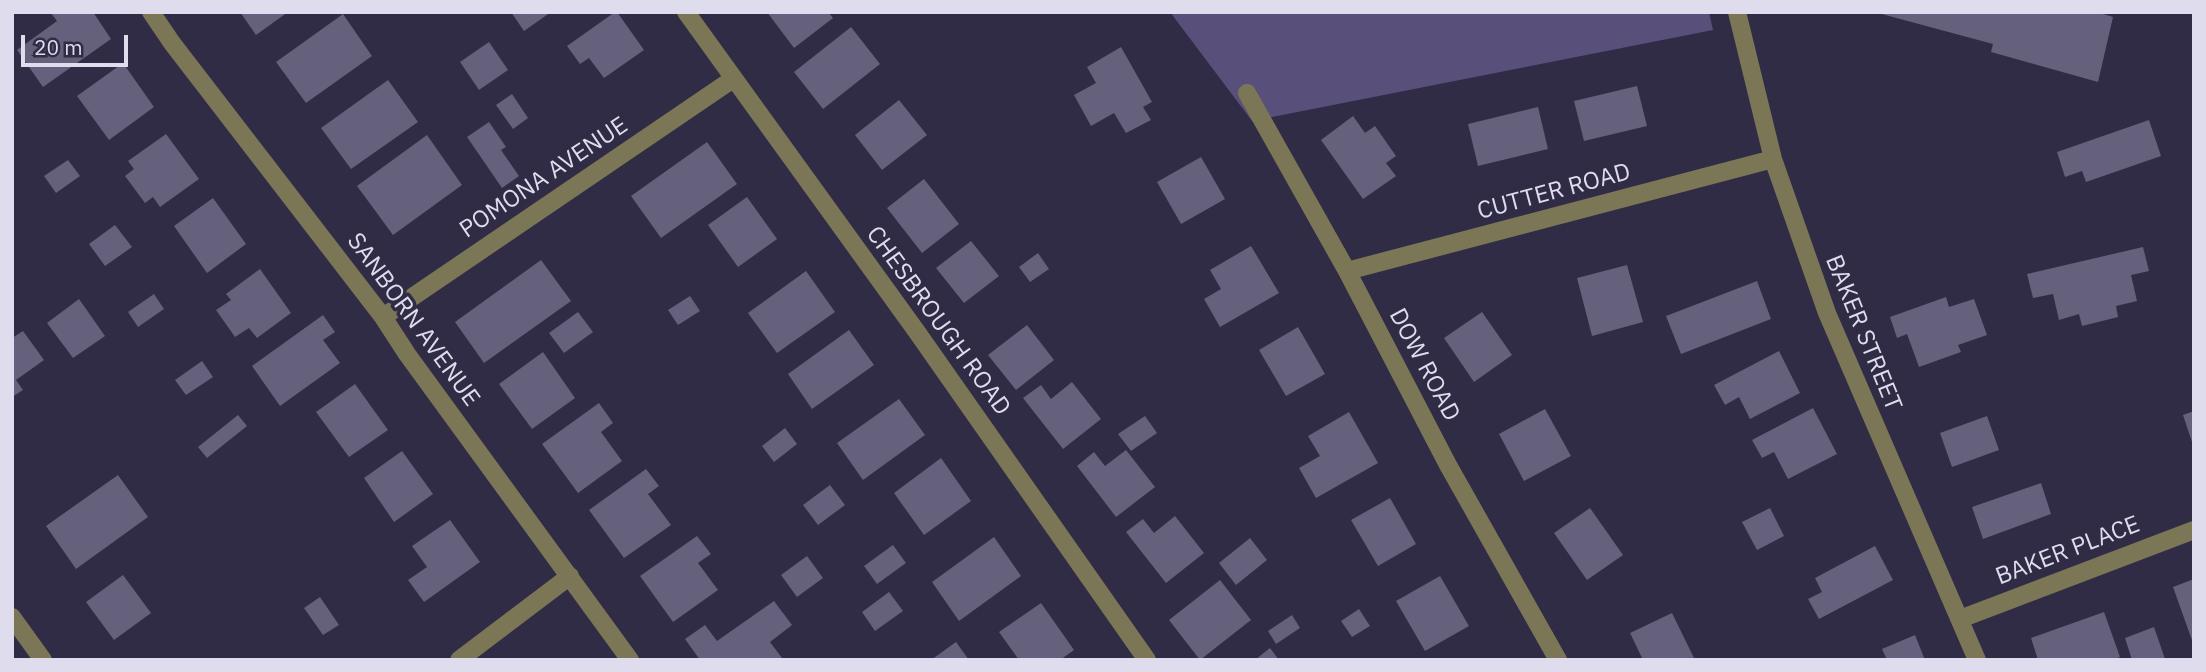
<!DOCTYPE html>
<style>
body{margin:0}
#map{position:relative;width:2206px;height:672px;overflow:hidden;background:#312c45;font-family:"IBM Plex Sans",sans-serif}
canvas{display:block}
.frame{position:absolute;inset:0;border:14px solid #dfdced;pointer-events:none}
.scale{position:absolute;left:21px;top:35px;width:107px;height:32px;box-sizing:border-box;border:4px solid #dfdced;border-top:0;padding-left:9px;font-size:21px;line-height:24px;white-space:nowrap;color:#dfdced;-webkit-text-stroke:5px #312c45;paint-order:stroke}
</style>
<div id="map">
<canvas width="2206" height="672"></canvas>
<div class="frame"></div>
<div class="scale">20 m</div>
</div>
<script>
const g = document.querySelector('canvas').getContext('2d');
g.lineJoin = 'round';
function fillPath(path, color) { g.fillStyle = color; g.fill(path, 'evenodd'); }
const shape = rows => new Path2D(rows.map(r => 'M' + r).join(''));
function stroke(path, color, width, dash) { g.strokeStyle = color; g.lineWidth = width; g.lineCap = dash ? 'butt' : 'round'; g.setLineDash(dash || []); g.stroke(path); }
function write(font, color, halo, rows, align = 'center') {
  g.font = font + ' "IBM Plex Sans",sans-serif'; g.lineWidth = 7; g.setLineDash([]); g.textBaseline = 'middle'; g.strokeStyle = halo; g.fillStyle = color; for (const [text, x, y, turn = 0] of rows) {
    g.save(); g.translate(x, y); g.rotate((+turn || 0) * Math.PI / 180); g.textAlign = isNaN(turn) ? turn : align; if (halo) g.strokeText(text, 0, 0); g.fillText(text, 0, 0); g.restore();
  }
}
fillPath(shape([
 [1170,12,1709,12,1713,30,1252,121]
]), '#584f7a');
fillPath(shape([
 [50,12,93,12,111,39,43,87,17,50,57,21],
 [240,12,288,12,256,35],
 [511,12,551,12,524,31],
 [615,12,617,12,644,50,604,78,589,58,580,64,567,46],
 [767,12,828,12,833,18,794,48],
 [2097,12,2113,17,2098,82,1991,52,1993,44,1878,13],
 [343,14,372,56,306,103,276,62],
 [851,27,880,64,823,109,794,72],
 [489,42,508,70,479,90,460,62],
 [1121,47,1152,102,1143,107,1151,120,1126,133,1114,113,1091,126,1074,95,1096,83,1087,67],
 [123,63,154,107,109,140,77,96],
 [388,80,418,122,351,169,321,128],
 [1637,86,1647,126,1584,141,1574,101],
 [512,94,528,118,513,129,496,105],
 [899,100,927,135,882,170,855,135],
 [1538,107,1548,149,1478,166,1468,124],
 [1353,116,1365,133,1375,126,1396,156,1386,163,1396,176,1363,199,1321,140],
 [2149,120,2161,156,2086,182,2082,171,2065,177,2057,152],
 [489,122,506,147,501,150,519,176,502,188,467,137],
 [166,134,199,179,160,207,153,197,145,203,125,176,134,169,128,161],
 [427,135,462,185,393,235,357,186],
 [707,142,737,184,661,238,631,196],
 [1201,157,1225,199,1181,224,1157,182],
 [68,160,80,176,56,193,44,176],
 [924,179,959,224,922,253,887,208],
 [747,197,777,239,738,267,708,225],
 [213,198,246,244,207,273,174,226],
 [115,225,132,247,105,266,89,244],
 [971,241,999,276,964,303,936,268],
 [1251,246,1279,293,1220,327,1204,299,1221,289,1210,270],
 [2143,247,2149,271,2131,275,2137,301,2116,306,2118,317,2082,326,2079,314,2059,320,2053,294,2033,298,2027,274],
 [1038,253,1049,269,1030,282,1019,267],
 [541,260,571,301,484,363,455,322],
 [1627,265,1643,322,1592,336,1577,278],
 [260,269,291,313,257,338,249,328,235,337,216,310,231,300,226,294],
 [806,271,835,312,777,353,748,313],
 [1757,281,1771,319,1681,354,1666,316],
 [154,294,164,309,138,327,128,312],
 [690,296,700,311,678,325,668,310],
 [1946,297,1949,307,1974,299,1987,335,1958,345,1961,352,1919,367,1907,334,1897,338,1890,317],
 [79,299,105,336,73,358,47,323],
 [578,312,593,332,564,353,549,333],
 [1482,312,1512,355,1474,382,1444,338],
 [323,315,335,332,323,340,340,363,280,406,252,366],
 [1027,325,1054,360,1016,390,988,355],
 [1298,327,1325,374,1286,396,1259,350],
 [849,330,874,365,812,409,788,374],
 [23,331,44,360,16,380,23,390,12,397,12,338],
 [1779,351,1800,393,1750,419,1739,397,1725,405,1714,385],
 [543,352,575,398,532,429,499,384],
 [202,361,213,377,186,395,175,380],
 [1072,382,1101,419,1063,449,1023,398,1041,385,1051,399],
 [355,384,388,430,349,457,316,412],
 [899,399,925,435,863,480,837,443],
 [599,403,613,423,601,432,622,461,578,493,542,444],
 [1813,408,1837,454,1788,479,1774,452,1762,458,1752,440],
 [1545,409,1571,456,1524,481,1499,434],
 [2194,411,2194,445,2193,445,2183,415],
 [1349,412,1378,463,1316,498,1299,468,1320,456,1308,436],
 [238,415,247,426,207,458,198,447],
 [1145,416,1157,433,1131,451,1118,434],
 [1987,416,1999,450,1952,467,1940,433],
 [785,428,797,444,774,462,762,446],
 [1126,450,1155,487,1116,517,1077,466,1094,452,1105,466],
 [402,451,433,494,394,522,364,478],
 [941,458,971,501,924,535,894,493],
 [646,469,659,486,648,494,671,525,624,558,589,510],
 [118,475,148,517,76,569,46,526],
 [2041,483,2051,514,1983,539,1972,507],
 [830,485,845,505,818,525,803,505],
 [1390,498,1416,544,1378,566,1351,520],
 [1590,508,1623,555,1587,580,1554,533],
 [1770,508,1784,536,1757,550,1742,522],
 [1175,516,1204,553,1166,583,1126,532,1143,519,1154,533],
 [450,520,480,562,424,602,408,580,427,567,412,546],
 [697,536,711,554,698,563,718,590,673,622,640,576],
 [994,537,1021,576,959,621,932,582],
 [1250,538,1267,560,1236,585,1219,563],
 [893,545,906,563,877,584,864,566],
 [1875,546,1893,580,1819,619,1808,599,1822,592,1815,578],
 [807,556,823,578,797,597,781,575],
 [123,575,151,613,114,640,86,602],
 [1440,576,1469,626,1425,651,1396,601],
 [2194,579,2194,643,2193,643,2173,587],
 [1220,580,1251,620,1200,660,1169,620],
 [889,592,903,611,875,631,862,612],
 [320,597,339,625,323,635,304,608],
 [774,601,792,625,770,642,782,658,780,660,700,660,685,639,705,625,717,641],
 [1041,603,1074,650,1060,660,1019,660,999,632],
 [1359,609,1370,626,1352,637,1341,621],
 [2104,612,2120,657,2113,660,2038,660,2031,638],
 [1672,613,1695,660,1643,660,1630,633],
 [1292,615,1300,628,1276,644,1268,631],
 [2154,627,2165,659,2132,660,2125,638],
 [1915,635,1925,660,1887,660,1882,649],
 [956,642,969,660,931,660],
 [1270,648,1279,660,1255,660]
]), '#65607c');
stroke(shape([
 [151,12,172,43,383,317,407,354,630,660],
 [686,12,917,332,1147,660],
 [1737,12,1773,159,1827,313,1977,660],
 [1247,93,1347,271,1448,465,1558,660],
 [1347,271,1773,159],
 [383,317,733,79],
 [12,617,43,660],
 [1960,619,2194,530],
 [459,660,570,576]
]), '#7b7656', 18);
write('24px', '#dfdced', '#312c45', [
 ["POMONA AVENUE",544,178,-34],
 ["CUTTER ROAD",1554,192,-15],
 ["SANBORN AVENUE",413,320,54],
 ["CHESBROUGH ROAD",938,321,54],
 ["BAKER STREET",1863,333,68],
 ["DOW ROAD",1424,365,62],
 ["BAKER PLACE",2068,551,-21]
]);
</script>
